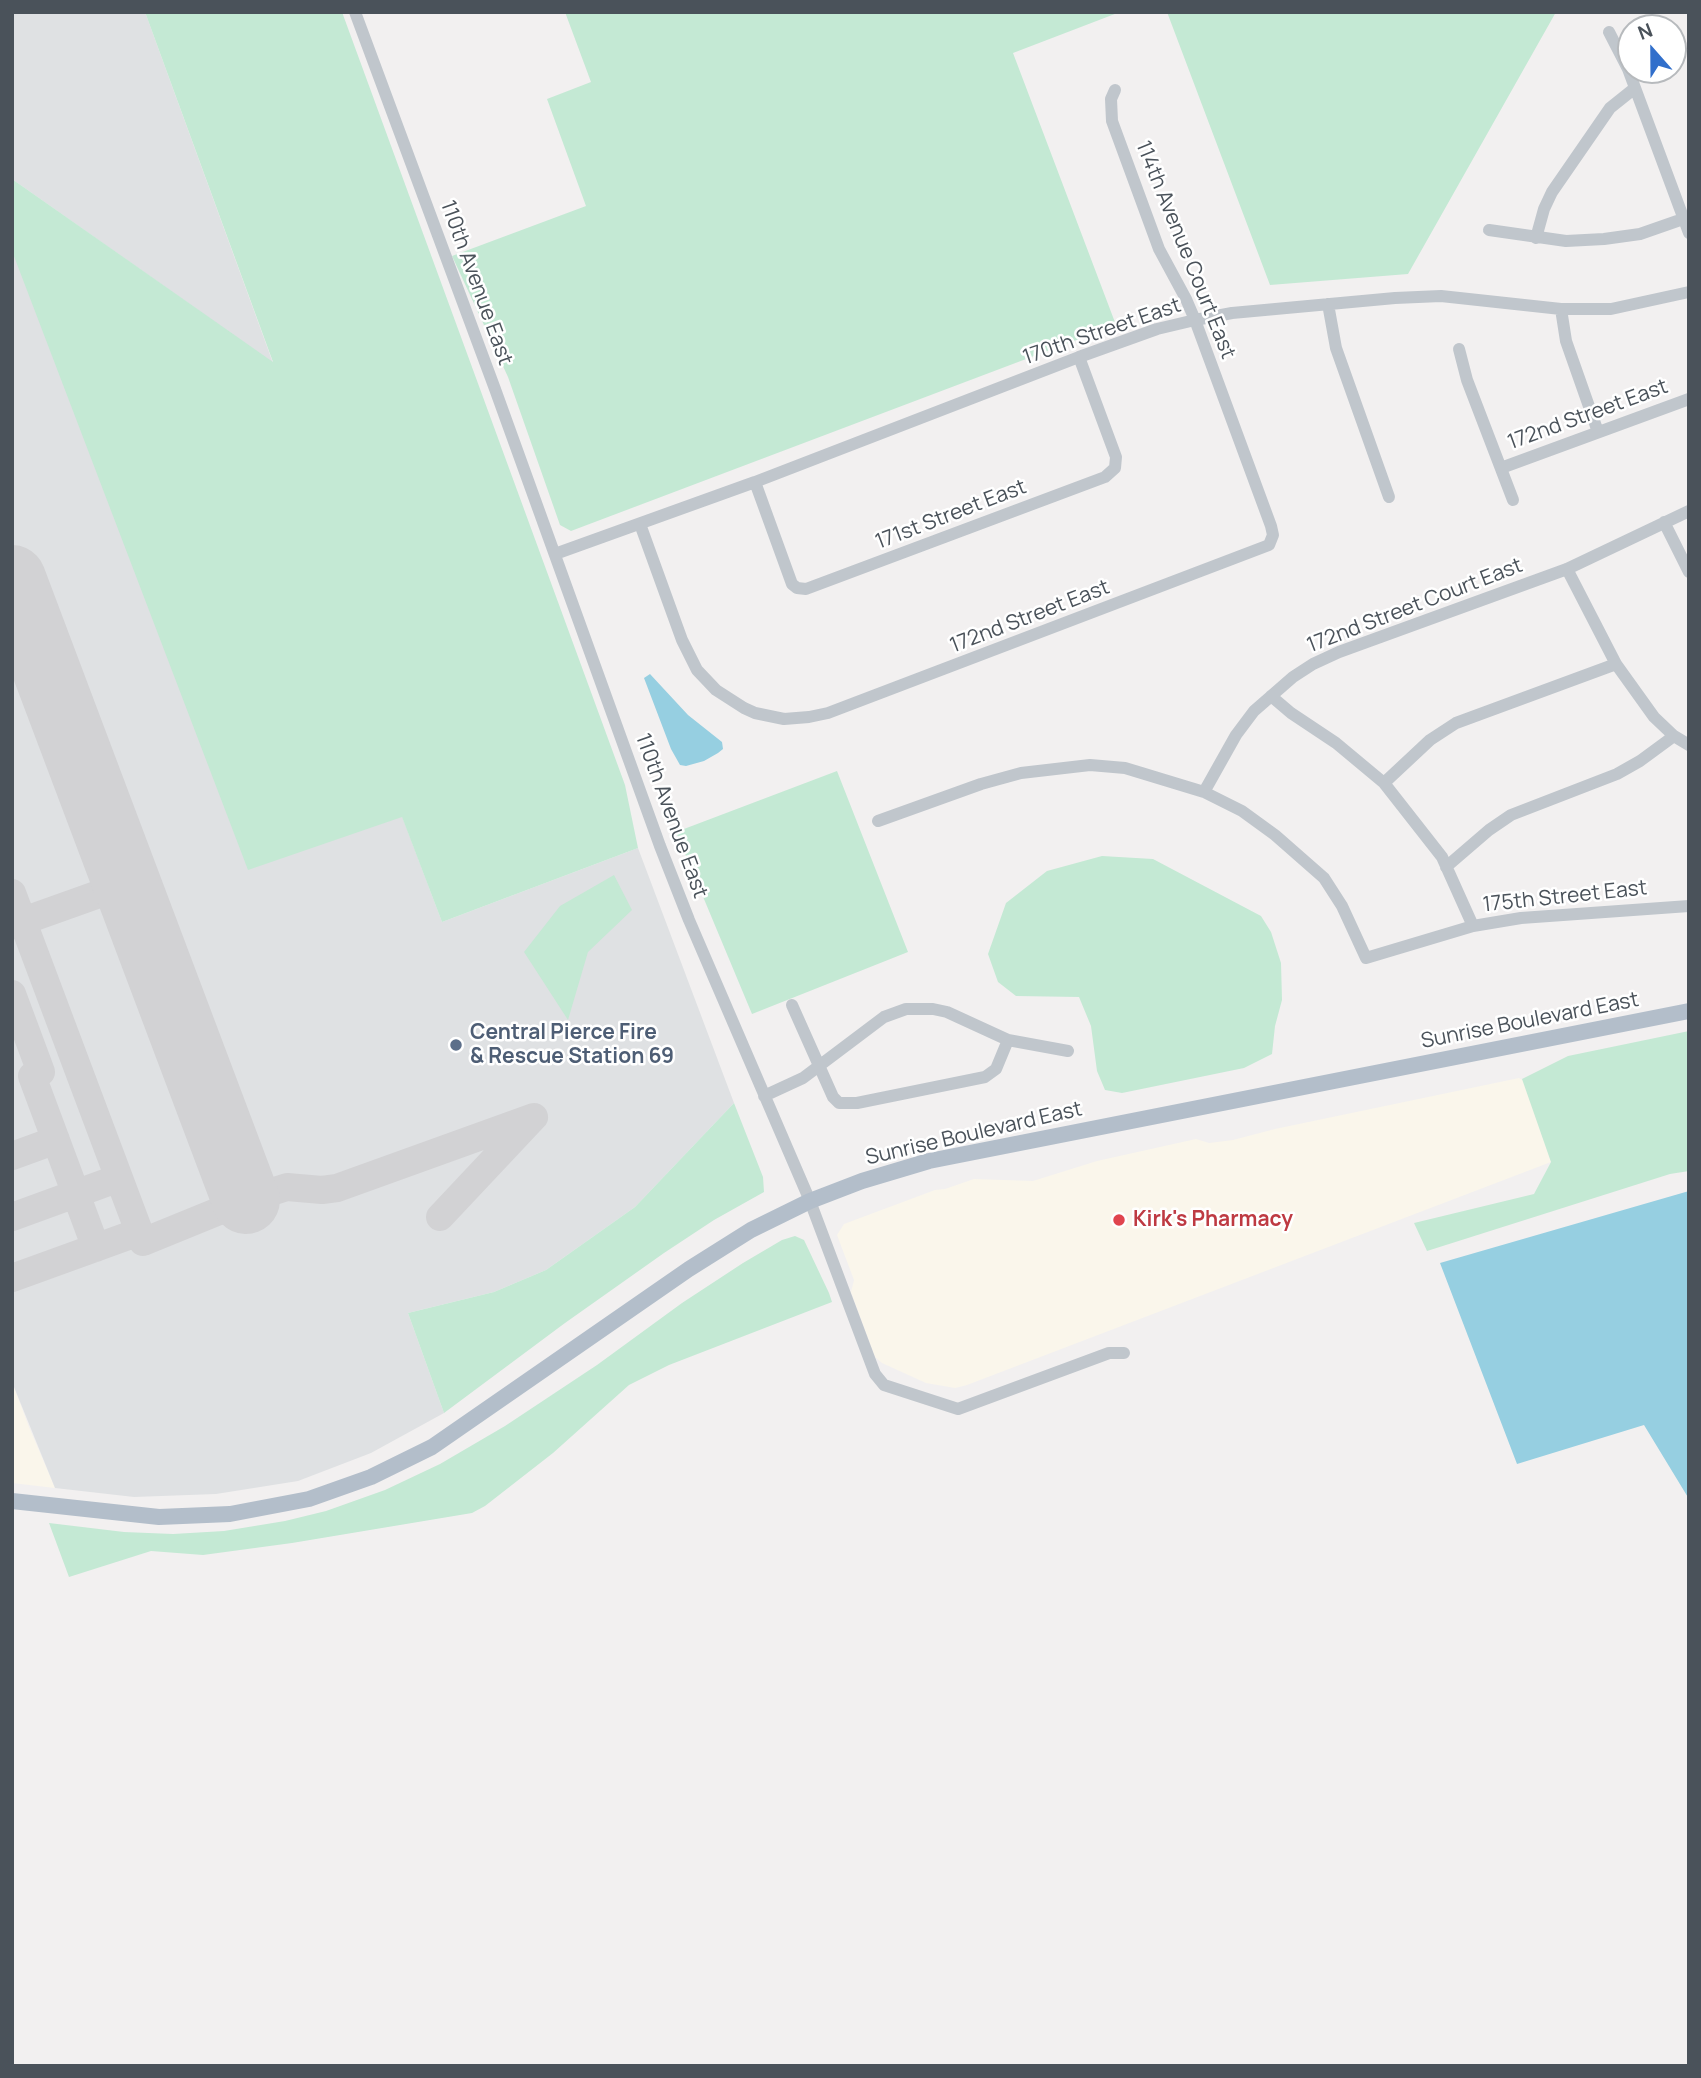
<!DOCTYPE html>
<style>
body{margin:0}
#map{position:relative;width:1701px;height:2078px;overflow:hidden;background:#f2f0f0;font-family:Manrope,sans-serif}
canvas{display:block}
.frame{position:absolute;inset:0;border:14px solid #4a525a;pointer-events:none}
.north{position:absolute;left:1617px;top:14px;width:70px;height:70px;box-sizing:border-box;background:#fff;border:2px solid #b7babd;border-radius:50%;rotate:339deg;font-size:19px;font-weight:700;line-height:28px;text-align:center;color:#4a525a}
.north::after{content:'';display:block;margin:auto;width:24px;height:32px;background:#316fcb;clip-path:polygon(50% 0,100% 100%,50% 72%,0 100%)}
</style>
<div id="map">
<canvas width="1701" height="2078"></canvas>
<div class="frame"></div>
<div class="north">N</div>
</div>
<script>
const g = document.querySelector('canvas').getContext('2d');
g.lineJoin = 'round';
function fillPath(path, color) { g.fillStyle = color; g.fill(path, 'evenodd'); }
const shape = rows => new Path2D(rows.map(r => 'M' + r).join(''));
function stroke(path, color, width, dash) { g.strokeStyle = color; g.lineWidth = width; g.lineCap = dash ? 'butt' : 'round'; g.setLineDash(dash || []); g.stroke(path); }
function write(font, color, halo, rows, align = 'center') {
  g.font = font + ' Manrope,sans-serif'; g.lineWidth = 5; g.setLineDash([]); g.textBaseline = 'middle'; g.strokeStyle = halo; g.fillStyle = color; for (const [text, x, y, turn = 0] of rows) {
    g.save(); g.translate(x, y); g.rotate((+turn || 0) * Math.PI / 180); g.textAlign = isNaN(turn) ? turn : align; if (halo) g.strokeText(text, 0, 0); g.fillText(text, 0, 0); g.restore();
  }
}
fillPath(shape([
 [1519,1078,1524,1081,1551,1162,967,1385,955,1388,926,1383,882,1363,875,1357,851,1292,854,1280,837,1235,844,1224,935,1190,945,1189,974,1179,1033,1181,1097,1161,1196,1139,1209,1143,1233,1140,1275,1129],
 [12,1382,29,1427,55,1488,12,1483]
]), '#faf6eb');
fillPath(shape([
 [12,12,145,12,273,363,12,179],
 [12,251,402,816,442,922,638,848,734,1103,635,1207,546,1270,494,1292,408,1313,444,1413,371,1453,298,1481,216,1494,134,1497,55,1488,12,1382]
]), '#dfe1e3');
fillPath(shape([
 [145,12,342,12,625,785,638,848,442,922,402,817,248,870,12,251,12,179,273,362],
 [565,12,1120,12,1013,53,1116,325,571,531,560,525,508,377,452,256,586,206,547,99,591,82],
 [1167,12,1556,12,1408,274,1270,285],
 [837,771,908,952,752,1014,676,832],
 [1102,856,1153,859,1261,916,1271,932,1281,963,1282,1000,1275,1026,1272,1054,1244,1068,1122,1093,1105,1090,1097,1071,1091,1026,1079,997,1016,996,998,982,988,954,1006,903,1047,871],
 [614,875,632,910,588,952,568,1020,524,952,560,906],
 [1689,1031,1689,1171,1670,1174,1427,1251,1414,1223,1534,1194,1551,1162,1522,1079,1568,1056],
 [734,1103,763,1177,764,1192,714,1220,664,1253,565,1323,444,1413,408,1313,494,1292,546,1270,635,1207],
 [795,1236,804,1240,829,1293,832,1302,669,1365,629,1385,553,1453,485,1506,472,1513,292,1543,203,1555,151,1551,69,1577,49,1523,124,1532,173,1534,224,1531,285,1521,326,1511,385,1490,440,1464,505,1426,597,1365,682,1303,743,1263,782,1240]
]), '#c4e9d4');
fillPath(shape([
 [650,674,688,715,722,742,723,749,718,753,704,761,686,766,680,765,671,749,644,678],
 [1689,1191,1689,1499,1644,1425,1517,1464,1440,1263]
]), '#96cfe1');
stroke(shape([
 [12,893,143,1242,246,1200,287,1187,322,1190,337,1188,534,1117,440,1217],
 [12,925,127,884],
 [12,994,41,1072,32,1076,96,1248],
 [12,1156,56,1140],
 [12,1217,119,1178],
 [12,1278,139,1232]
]), '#d2d2d4', 28);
stroke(shape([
 [12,579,246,1200]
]), '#d2d2d4', 68);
stroke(shape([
 [355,12,495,389,660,846,689,920,810,1201,875,1374,884,1385,958,1409,1109,1353,1124,1353],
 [1609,32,1628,69,1689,233],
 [1489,230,1566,241,1604,239,1640,234,1683,219],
 [1536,238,1544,209,1552,192,1610,108,1635,88],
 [1328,304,1336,348,1389,497],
 [1561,309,1566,341,1598,432],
 [1459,349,1467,380,1513,500],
 [1501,468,1689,399],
 [755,482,792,584,797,588,806,589,1105,477,1115,468,1116,457,1079,357],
 [1664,522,1689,572],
 [640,524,682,640,697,670,716,690,744,708,755,713,784,719,809,717,828,713,1269,545,1273,535,1271,526,1195,320,1186,299,1159,249,1112,121,1111,99,1115,90],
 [555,554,755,482,1079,357,1157,329,1195,320,1232,313,1395,298,1441,296,1561,309,1611,309,1689,292],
 [1567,569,1616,664,1654,717,1674,736,1689,745],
 [1271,696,1291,713,1336,743,1384,783,1442,857,1473,926],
 [1384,783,1430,740,1456,723,1616,664],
 [1204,792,1242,811,1275,835,1324,878,1342,906,1366,958,1473,926,1521,918,1689,906],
 [878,821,981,784,1021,773,1090,765,1125,768,1204,792,1236,735,1254,711,1293,677,1313,664,1339,652,1567,569,1689,511],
 [1446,867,1489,830,1511,815,1617,774,1640,761,1674,736],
 [792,1005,833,1097,839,1103,857,1103,985,1077,996,1069,1008,1040],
 [764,1096,803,1078,884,1017,906,1009,933,1009,947,1012,1008,1040,1068,1051]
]), '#c0c6cc', 12);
stroke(shape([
 [12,1501,159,1517,230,1514,309,1499,371,1477,432,1447,689,1269,751,1230,810,1201,862,1181,929,1161,1689,1011]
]), '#b3beca', 16);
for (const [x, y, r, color] of [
 [456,1045,7,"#5c6f8a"],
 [1119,1220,7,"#e0444e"]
]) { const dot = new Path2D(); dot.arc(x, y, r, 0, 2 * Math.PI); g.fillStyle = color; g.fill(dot); stroke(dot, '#fff', 2.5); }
write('21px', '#4a525a', '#fff', [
 ["114th Avenue Court East",1185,250,68],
 ["110th Avenue East",476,283,70],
 ["170th Street East",1102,332,-19],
 ["172nd Street East",1588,415,-20],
 ["171st Street East",951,515,-21],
 ["172nd Street Court East",1415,606,-21],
 ["172nd Street East",1030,617,-21],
 ["110th Avenue East",671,816,70],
 ["175th Street East",1565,897,-6],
 ["Sunrise Boulevard East",1530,1021,-11],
 ["Sunrise Boulevard East",974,1134,-13]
]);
write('bold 21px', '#4e5e75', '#fff', [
 ["Central Pierce Fire",470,1033],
 ["& Rescue Station 69",470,1057]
], 'left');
write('bold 21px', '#be3a42', '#fff', [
 ["Kirk's Pharmacy",1133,1220]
], 'left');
</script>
